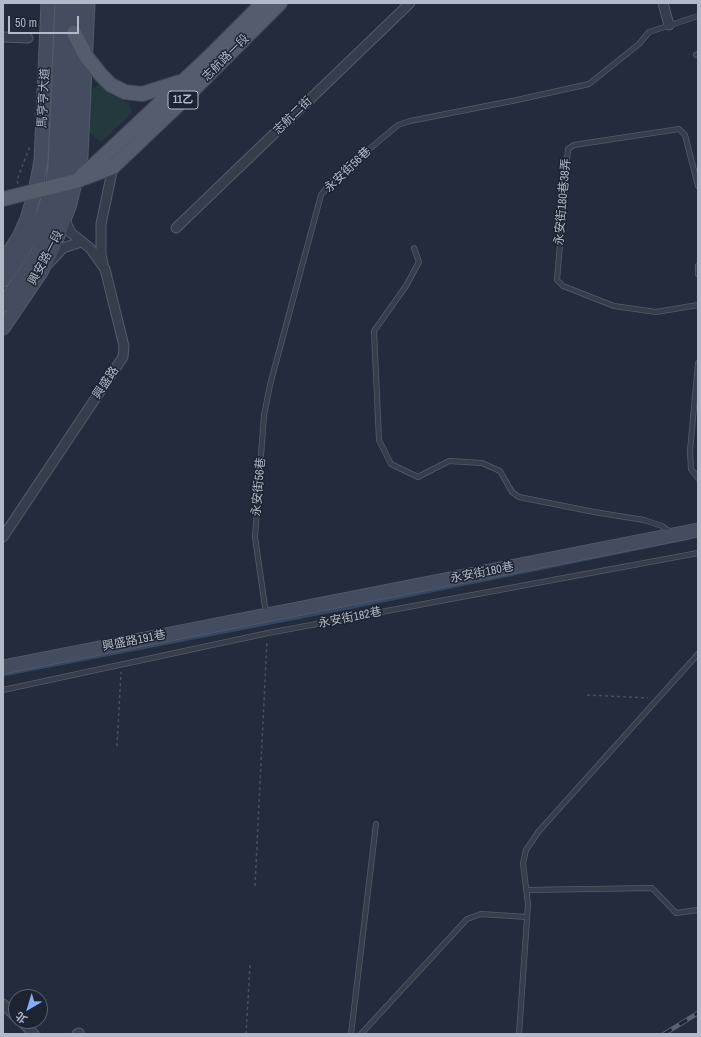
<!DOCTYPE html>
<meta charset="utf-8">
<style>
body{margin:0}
#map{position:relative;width:701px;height:1037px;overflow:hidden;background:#222c3c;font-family:"Archivo Narrow","Noto Sans TC",sans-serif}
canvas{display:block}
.frame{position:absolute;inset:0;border:4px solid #b2b9c8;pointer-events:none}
.north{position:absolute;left:8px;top:989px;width:40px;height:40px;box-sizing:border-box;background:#1c2331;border:1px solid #585f6d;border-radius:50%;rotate:218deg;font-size:11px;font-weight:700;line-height:16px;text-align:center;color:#b2b9c8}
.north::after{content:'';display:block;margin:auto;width:14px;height:18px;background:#86acf9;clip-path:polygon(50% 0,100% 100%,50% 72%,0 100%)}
.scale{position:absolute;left:8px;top:16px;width:71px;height:18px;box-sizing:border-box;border:2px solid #b2b9c8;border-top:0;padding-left:5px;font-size:12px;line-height:14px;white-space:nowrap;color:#b2b9c8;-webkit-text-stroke:3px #1c2331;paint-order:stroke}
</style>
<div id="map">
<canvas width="701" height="1037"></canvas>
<div class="frame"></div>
<div class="north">北</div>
<div class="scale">50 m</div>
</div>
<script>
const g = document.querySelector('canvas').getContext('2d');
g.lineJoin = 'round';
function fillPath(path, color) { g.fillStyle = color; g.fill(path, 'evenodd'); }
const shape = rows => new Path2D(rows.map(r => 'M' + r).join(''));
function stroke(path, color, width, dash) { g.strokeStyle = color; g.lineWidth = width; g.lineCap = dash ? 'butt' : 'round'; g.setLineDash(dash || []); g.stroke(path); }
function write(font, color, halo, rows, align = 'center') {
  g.font = font + ' "Archivo Narrow","Noto Sans TC",sans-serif'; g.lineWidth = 3; g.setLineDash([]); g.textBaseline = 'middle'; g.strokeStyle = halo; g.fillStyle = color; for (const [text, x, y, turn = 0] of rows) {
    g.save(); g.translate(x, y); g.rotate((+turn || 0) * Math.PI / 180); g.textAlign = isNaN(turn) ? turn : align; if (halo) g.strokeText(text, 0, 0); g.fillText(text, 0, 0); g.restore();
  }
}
fillPath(shape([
 [100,84,110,94,129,103,132,113,101,142,86,130,91,90]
]), '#24393d');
stroke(shape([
 [3,675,353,607,690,538]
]), '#364763', 3);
const lane = shape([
 [696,55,698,54],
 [698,186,685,135,679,129,574,145,568,149,557,280,563,286,614,306,656,312,698,305],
 [414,248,419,262,406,286,374,331,379,440,391,464,418,477,449,461,482,463,500,471,512,492,519,497,594,512,644,520,662,526,672,533],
 [698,266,698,274],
 [698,363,690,451,691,469,698,478],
 [266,614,255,537,264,415,270,385,321,195,336,177,398,125,410,121,517,100,589,84,639,44,649,32,698,16],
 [3,690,268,633,698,553],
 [526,890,652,888,676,913,698,910],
 [351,1034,376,824],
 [361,1034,467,919,481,914,526,917],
 [519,1034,528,904,523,863,526,850,539,831,698,654]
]);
const street = shape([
 [663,3,669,25],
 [3,37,28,38],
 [176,228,410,3],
 [48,264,63,248,81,242],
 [103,264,101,254,101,224,113,167],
 [3,537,123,357,124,346,105,269,90,248,71,233,65,220],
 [3,1004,16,1017],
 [21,1021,34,1034],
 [77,1034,79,1033]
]);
const secondary = shape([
 [3,261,19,237,27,219,35,192,41,161,48,3],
 [3,280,21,254,34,231,43,214,52,187,55,167,62,3],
 [3,305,37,254,54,216,63,184,68,156,75,3],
 [3,328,41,272,54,246,70,204,81,156,88,3],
 [3,667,698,530]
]);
const primary = shape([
 [74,33,86,56,101,75,111,85,125,92,142,94,180,82],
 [82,176,106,154,212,54,263,3],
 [3,199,76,181,113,167,176,107,280,3]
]);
stroke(lane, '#545c6a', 6);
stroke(street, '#545c6a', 11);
stroke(secondary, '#545c6a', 15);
stroke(primary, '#3f4755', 16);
stroke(shape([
 [18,184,17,180,30,146],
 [587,695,648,698],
 [117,746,121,672],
 [255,886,267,640],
 [246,1034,250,965]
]), '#42565a', 1.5, [3, 3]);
stroke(lane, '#363e4c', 4.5);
stroke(street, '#363e4c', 9);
stroke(secondary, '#444d5f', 13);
stroke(primary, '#545d6c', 14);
const rail = shape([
 [664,1034,698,1013]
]);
stroke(rail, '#586273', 4.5);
stroke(rail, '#1c2331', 3, [9]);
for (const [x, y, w] of [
 [183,100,30]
]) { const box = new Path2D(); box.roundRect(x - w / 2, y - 9, w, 18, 3); g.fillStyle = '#1c2331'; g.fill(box); stroke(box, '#b2b9c8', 1); }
write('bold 11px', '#b2b9c8', null, [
 ["11乙",183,100]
]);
write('12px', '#b2b9c8', '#1c2331', [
 ["志航路一段",226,58,-45],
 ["馬亨亨大道",44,98,-87],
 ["志航二街",293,116,-44],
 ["永安街56巷",348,170,-44],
 ["永安街180巷38弄",563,202,-85],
 ["興安路一段",46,258,-62],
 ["興盛路",106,383,-56],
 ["永安街56巷",259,487,-85],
 ["永安街180巷",482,573,-11],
 ["永安街182巷",350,618,-11],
 ["興盛路191巷",134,641,-11]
]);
</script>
